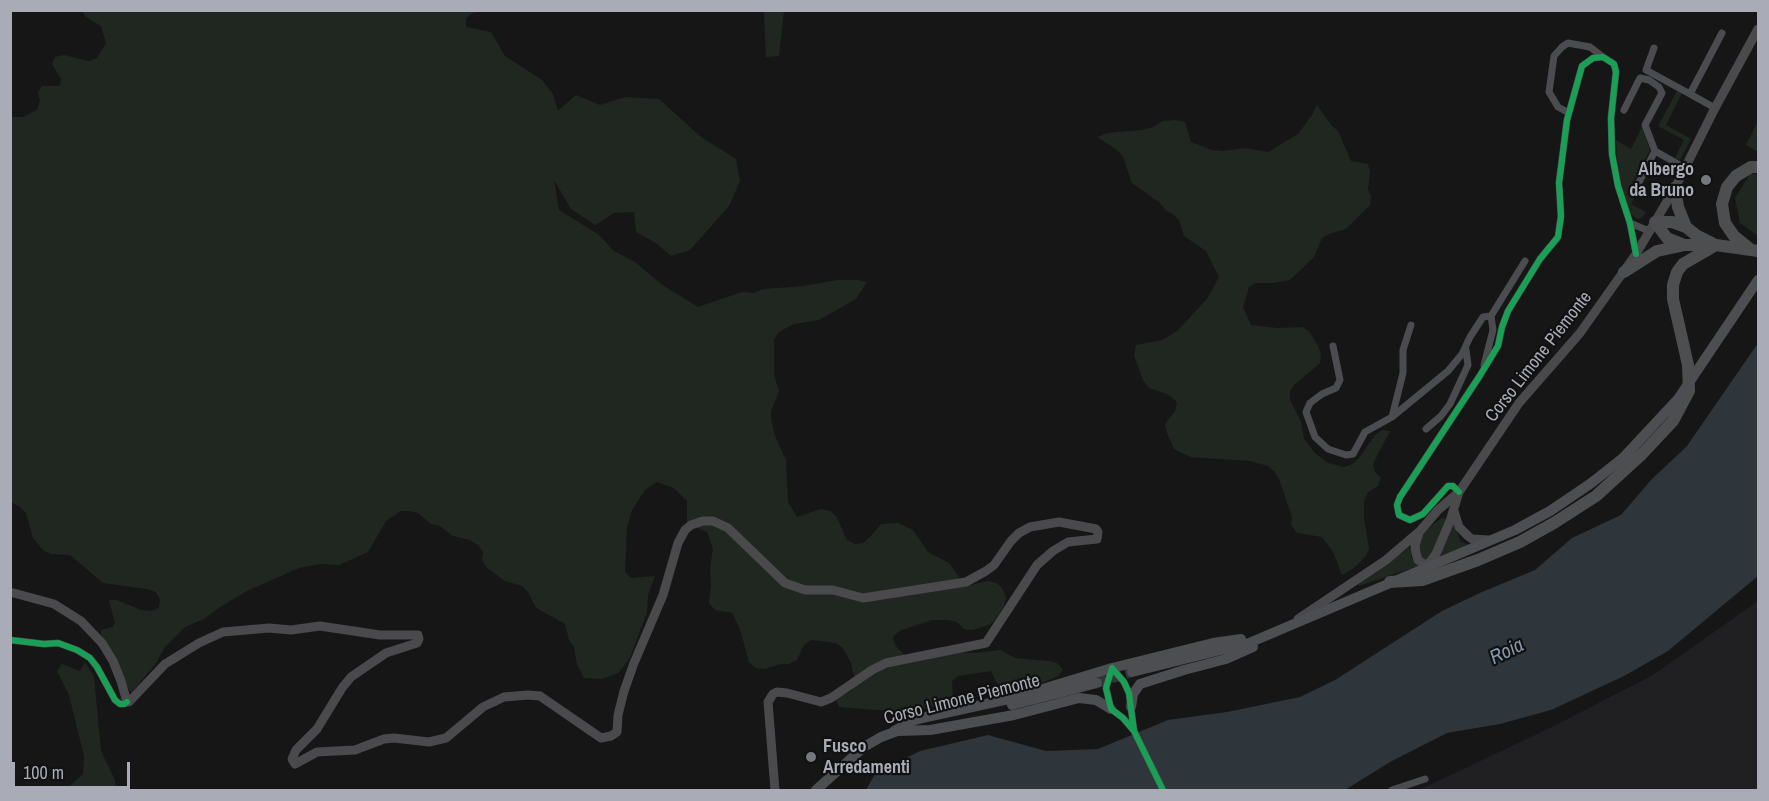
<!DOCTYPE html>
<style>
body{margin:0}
#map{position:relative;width:1769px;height:801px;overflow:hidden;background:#161617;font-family:"Archivo Narrow",sans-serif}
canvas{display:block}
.frame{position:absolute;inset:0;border:12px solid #a9acb6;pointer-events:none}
.scale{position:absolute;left:12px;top:762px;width:118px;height:27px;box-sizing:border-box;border:3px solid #a9acb6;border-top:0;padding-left:8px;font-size:18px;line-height:21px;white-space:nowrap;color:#a9acb6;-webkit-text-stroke:4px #111112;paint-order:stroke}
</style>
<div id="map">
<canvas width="1769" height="801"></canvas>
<div class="frame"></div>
<div class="scale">100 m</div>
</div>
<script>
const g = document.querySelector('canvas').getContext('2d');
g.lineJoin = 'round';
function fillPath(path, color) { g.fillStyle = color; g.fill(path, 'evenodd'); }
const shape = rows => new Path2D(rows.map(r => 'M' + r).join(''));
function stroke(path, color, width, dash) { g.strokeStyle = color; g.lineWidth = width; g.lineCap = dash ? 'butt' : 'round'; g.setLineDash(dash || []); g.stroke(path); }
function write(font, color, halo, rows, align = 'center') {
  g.font = font + ' "Archivo Narrow",sans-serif'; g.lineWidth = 4.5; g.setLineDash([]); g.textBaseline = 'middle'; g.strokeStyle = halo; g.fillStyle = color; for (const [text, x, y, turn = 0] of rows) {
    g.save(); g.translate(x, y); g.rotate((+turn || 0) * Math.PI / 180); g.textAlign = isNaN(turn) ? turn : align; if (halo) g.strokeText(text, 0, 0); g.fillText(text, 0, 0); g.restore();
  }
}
fillPath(shape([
 [1758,601,1758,790,1419,790,1552,727,1653,675]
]), '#202022');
fillPath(shape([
 [82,11,482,11,473,13,466,18,466,27,491,32,505,56,542,80,553,94,558,111,576,95,600,105,625,97,659,99,701,137,736,159,740,181,729,206,690,250,671,256,656,243,636,232,634,212,614,213,595,225,571,209,554,180,559,210,598,234,614,251,635,262,661,284,698,307,742,292,753,293,764,289,804,286,837,280,857,280,867,282,856,299,819,320,794,324,786,328,778,333,774,340,774,375,779,391,771,411,771,419,775,436,786,460,788,502,797,517,821,509,830,511,836,516,847,540,855,544,863,543,870,537,881,524,898,523,913,530,928,552,949,563,965,586,988,581,997,583,1003,590,1006,598,1004,606,995,620,989,625,972,630,964,629,957,622,948,620,932,620,899,631,893,637,895,645,907,658,953,652,975,653,1000,650,1015,658,1049,661,1057,663,1063,670,1058,676,1042,683,1008,689,999,688,991,671,958,676,952,681,953,698,946,704,925,709,890,711,839,707,835,699,851,691,856,684,851,663,843,648,836,643,811,640,804,645,797,660,789,664,781,664,765,669,756,668,749,662,740,629,732,613,715,610,709,603,711,585,710,567,713,549,707,532,687,524,687,501,674,488,657,482,645,490,632,510,627,528,625,572,631,578,655,576,648,595,647,612,629,660,618,673,602,679,584,678,577,664,574,647,569,640,565,624,536,608,528,592,522,586,505,581,486,567,482,560,483,552,478,545,470,540,453,536,440,526,431,524,418,513,410,511,401,511,386,521,368,552,339,565,320,564,299,568,247,591,220,607,204,619,185,627,165,647,156,663,132,692,129,690,117,662,101,635,101,630,113,627,115,623,109,600,117,600,141,610,151,611,159,608,160,600,156,592,147,589,103,583,70,555,52,554,44,551,33,538,26,513,20,507,11,502,11,117,23,117,37,110,40,101,38,93,42,86,60,86,61,79,52,64,55,57,64,55,89,61,97,58,106,43,101,26,86,17],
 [764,11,784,11,779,56,766,57],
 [1677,91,1682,93,1666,125,1691,139,1680,160,1675,158,1684,140,1658,126],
 [1317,105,1332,126,1338,131,1351,161,1368,164,1370,172,1368,189,1371,196,1370,205,1346,229,1329,234,1322,238,1314,257,1290,280,1273,283,1255,283,1249,287,1243,307,1251,325,1277,328,1302,327,1309,331,1318,346,1321,354,1320,363,1294,385,1290,392,1290,400,1301,422,1304,439,1315,453,1328,463,1344,467,1352,464,1359,458,1375,435,1382,430,1390,431,1373,464,1375,472,1381,478,1378,486,1368,492,1364,502,1364,519,1369,548,1366,556,1354,568,1342,575,1333,552,1322,537,1297,533,1291,525,1292,517,1279,479,1274,471,1268,466,1250,461,1191,457,1174,449,1167,433,1165,424,1175,411,1177,402,1167,394,1149,388,1143,380,1134,355,1136,345,1162,340,1177,331,1207,299,1219,277,1206,251,1184,236,1179,220,1173,214,1165,210,1160,203,1132,183,1123,157,1117,150,1097,137,1107,133,1142,130,1153,127,1163,121,1175,120,1185,122,1191,142,1212,150,1223,151,1245,148,1268,152,1298,134,1312,115],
 [1758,121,1758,152,1746,145],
 [1642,127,1650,150,1629,189,1635,196,1631,204,1646,212,1642,218,1637,219,1630,213,1622,189,1617,163,1616,140,1631,149],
 [1750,174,1758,174,1758,236,1740,223,1735,198],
 [1443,517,1447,521,1434,551,1426,562,1418,555,1418,543,1427,529],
 [1453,524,1461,541,1468,545,1437,559],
 [1412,546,1411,556,1418,566,1359,586,1359,582],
 [85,662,94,677,101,751,115,780,116,790,65,790,83,774,84,756,69,695,57,671,62,664,80,671]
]), '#202721');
fillPath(shape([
 [1758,343,1758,576,1668,651,1624,676,1551,710,1500,724,1447,733,1390,762,1345,790,866,790,875,774,920,751,988,735,1046,751,1098,749,1168,720,1227,712,1300,697,1335,680,1442,611,1482,592,1535,570,1572,538,1621,515,1651,480,1687,446]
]), '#2e353b');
stroke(shape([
 [1097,683,1132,672]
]), '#333437', 10, [10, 5]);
stroke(shape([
 [1654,48,1646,70,1690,94],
 [1715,108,1690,94,1722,33],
 [1624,110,1640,78,1649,80,1659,87,1662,93,1645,125,1655,151],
 [1569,113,1558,107,1549,92,1554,56,1562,47,1568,43,1590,47,1603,57],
 [1635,190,1655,151,1685,168],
 [1630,223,1649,231],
 [1333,346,1340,380,1336,388,1322,394,1310,403,1306,412,1315,437,1328,449,1346,455,1353,454,1365,432,1392,417,1448,371,1462,354,1470,337,1483,317,1491,316],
 [1484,365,1493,330,1491,316,1525,261],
 [1392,417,1403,373,1403,350,1411,325],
 [1426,429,1441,416,1450,404,1468,365,1466,350],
 [1459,492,1453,486,1448,486,1423,514,1410,520,1399,515,1397,505,1400,497,1479,377,1498,346,1502,327,1508,311,1540,259,1558,237,1561,216,1559,183,1567,120,1582,66,1593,58,1603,57,1614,64,1616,72,1611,118,1612,154,1618,186,1630,223,1636,254],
 [10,640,44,644,58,643,77,650,90,658,97,667,115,700,120,704,124,704,127,702],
 [1134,731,1129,693,1124,682,1112,668,1106,688,1111,709,1123,718,1134,731,1163,790],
 [1392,790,1425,779]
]), '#4b4c4f', 7);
stroke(shape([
 [1454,511,1459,527,1468,536,1472,539,1489,540],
 [1419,533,1415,545,1416,553,1418,560,1427,566,1436,554,1450,521,1459,492],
 [10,592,54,604,81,621,102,643,113,661,121,681,127,702,129,702,165,664,199,643,223,632,269,628,291,630,320,626,380,635,418,635,419,639,417,643,386,653,351,677,342,688,317,729,296,750,292,759,295,764,317,752,355,750,384,739,394,738,429,742,446,738,483,707,504,697,528,695,540,696,601,738,611,736,617,732,618,715,624,691,634,663,663,595,678,543,685,530,691,525,703,521,713,521,728,528,785,583,805,590,833,590,863,598,966,582,986,571,994,565,1011,541,1019,533,1030,527,1059,522,1096,529,1098,532,1097,539,1068,542,1053,551,1037,565,986,643,886,663,872,670,831,698,821,702,787,693,777,692,773,694,768,702,775,790],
 [1298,619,1386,560,1420,531,1438,510,1459,492,1519,403,1580,333,1636,254,1675,188,1715,108,1758,29]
]), '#4a4a4d', 9);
stroke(shape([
 [1132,672,1249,643,1515,530,1550,511,1590,484,1623,458],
 [1012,705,1097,683],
 [1131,707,1133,694,1140,684,1184,670,1226,659,1253,647],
 [894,731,912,721,922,718,1013,698,1112,668,1213,643,1241,639],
 [898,731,930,730,1014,715,1079,698,1096,700,1111,709],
 [816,790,864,747,881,737,900,730]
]), '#4d4e51', 10);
stroke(shape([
 [1675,188,1678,207,1686,227],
 [1682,244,1667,238,1655,222,1672,222,1686,227,1696,235,1712,243],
 [1750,249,1734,236,1725,223,1722,204,1727,187,1736,176,1751,167,1758,167],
 [1624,272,1657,251,1685,245,1716,245,1758,251],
 [1390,582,1422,580,1478,560,1520,542,1554,523,1596,496,1642,454,1673,421,1689,391,1688,365,1673,299,1673,285,1677,272,1683,264,1716,245]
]), '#4d4e50', 12);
stroke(shape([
 [1623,458,1678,399,1758,280]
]), '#4d4e51', 10);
stroke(shape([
 [1459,492,1453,486,1448,486,1423,514,1410,520,1399,515,1397,505,1400,497,1479,377,1498,346,1502,327,1508,311,1540,259,1558,237,1561,216,1559,183,1567,120,1582,66,1593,58,1603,57,1614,64,1616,72,1611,118,1612,154,1618,186,1630,223,1636,254],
 [10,640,44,644,58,643,77,650,90,658,97,667,115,700,120,704,124,704,127,702],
 [1134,731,1129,693,1124,682,1112,668,1106,688,1111,709,1123,718,1134,731,1163,790]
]), '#1a9f57', 6);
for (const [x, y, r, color] of [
 [1706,180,6,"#76787e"],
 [811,757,6,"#76787e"]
]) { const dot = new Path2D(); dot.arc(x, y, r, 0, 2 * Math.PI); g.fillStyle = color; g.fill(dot); stroke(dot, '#111112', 2); }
write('bold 18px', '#a9acb6', '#111112', [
 ["Albergo",1694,170],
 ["da Bruno",1694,191],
 ["Fusco",823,747,"left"],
 ["Arredamenti",823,768,"left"]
], 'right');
write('18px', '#a9acb6', '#111112', [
 ["Corso Limone Piemonte",1539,357,-52],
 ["Corso Limone Piemonte",962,700,-14]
]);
write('italic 20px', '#8298ae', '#111112', [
 ["Roia",1507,652,-26]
]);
</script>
